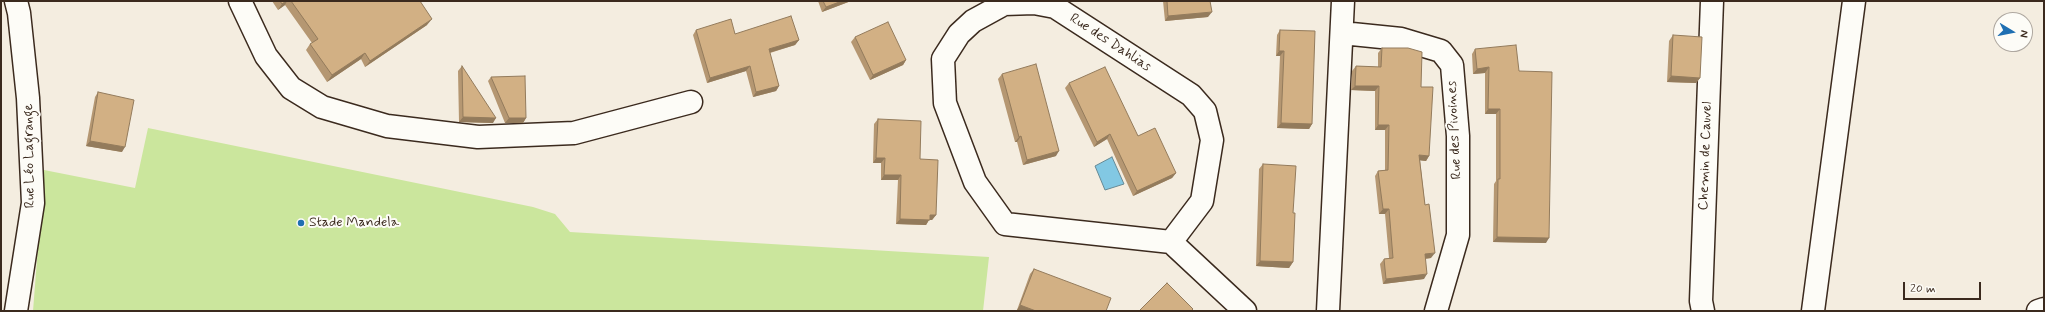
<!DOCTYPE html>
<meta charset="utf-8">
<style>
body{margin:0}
#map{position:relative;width:2045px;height:312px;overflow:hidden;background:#f4ede0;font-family:Mynerve,sans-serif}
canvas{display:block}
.frame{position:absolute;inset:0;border:2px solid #3b2a1e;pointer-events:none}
.north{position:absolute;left:1993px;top:12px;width:40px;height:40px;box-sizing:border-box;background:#fdfcf7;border:1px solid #afa8a0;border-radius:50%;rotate:100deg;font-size:11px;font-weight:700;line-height:16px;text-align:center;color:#3b2a1e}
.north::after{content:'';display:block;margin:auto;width:14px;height:18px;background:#1f6fb2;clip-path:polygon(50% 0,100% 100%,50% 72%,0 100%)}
.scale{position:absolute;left:1903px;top:282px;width:78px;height:18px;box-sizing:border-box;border:2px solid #3b2a1e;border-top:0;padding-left:5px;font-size:12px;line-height:14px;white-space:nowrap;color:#3b2a1e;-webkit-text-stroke:3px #fdfcf7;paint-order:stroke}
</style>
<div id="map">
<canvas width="2045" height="312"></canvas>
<div class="frame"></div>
<div class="north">N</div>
<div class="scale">20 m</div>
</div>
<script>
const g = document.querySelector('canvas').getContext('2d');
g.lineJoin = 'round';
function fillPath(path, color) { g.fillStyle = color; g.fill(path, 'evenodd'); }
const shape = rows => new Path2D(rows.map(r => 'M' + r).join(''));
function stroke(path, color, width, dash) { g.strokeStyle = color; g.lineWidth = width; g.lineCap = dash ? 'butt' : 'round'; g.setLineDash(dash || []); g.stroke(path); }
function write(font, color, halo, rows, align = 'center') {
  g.font = font + ' Mynerve,sans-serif'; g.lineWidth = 4; g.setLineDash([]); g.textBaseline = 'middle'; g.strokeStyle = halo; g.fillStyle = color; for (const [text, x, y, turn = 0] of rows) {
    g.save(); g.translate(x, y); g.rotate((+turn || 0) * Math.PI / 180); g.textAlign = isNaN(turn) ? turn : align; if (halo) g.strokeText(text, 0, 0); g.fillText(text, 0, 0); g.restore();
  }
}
fillPath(shape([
 [148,128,533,207,555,214,570,232,989,257,983,311,33,311,44,170,135,188]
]), '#cbe69d');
const water = shape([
 [1112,157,1124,184,1105,190,1095,166,1112,157]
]);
fillPath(water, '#82c8e3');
stroke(water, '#668994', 1);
const minor = shape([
 [240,1,266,56,291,88,322,107,387,126,478,137,574,133,691,102],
 [1034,3,1055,7,1191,95,1205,111,1212,140,1202,201,1171,242,1005,224,975,182,945,103,943,59,959,34,973,21,1004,4,1034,3],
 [1342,33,1401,39,1441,51,1452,65,1458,136,1458,235,1436,311],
 [1171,242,1245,311],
 [16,311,33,203,28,98,19,13,16,1],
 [1328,311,1343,1],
 [1703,311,1701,301,1712,1],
 [1813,311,1854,1],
 [2038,311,2044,309]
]);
stroke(minor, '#3b2a1e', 25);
stroke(minor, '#fdfcf7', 22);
fillPath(shape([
 [272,1,420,1,427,25,365,67,361,59,327,82,306,50,310,44,312,43,285,5,278,10],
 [818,1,851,1,822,12],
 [1163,1,1210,1,1208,17,1165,21],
 [696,30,735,34,799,40,795,45,770,53,779,86,776,91,753,97,746,71,707,83,693,35],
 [1280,30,1312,124,1309,129,1277,128,1280,56,1276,56,1277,35],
 [1673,35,1700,78,1696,83,1667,82,1669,41],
 [855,37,906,60,903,65,870,80,851,42],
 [1382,48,1421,87,1429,156,1426,161,1420,160,1431,258,1425,259,1424,279,1383,284,1380,264,1384,259,1389,258,1385,214,1379,214,1375,176,1378,171,1385,170,1385,130,1375,130,1375,91,1351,90,1352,71,1356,66,1378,67,1378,53],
 [1475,49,1519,71,1546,243,1493,242,1494,184,1496,181,1496,114,1485,114,1485,73,1473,74,1472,54],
 [462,66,493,123,459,122,458,71],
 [1002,74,1056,156,1023,165,1017,142,1015,142,998,79],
 [491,77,526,118,523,123,505,123,488,81],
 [1069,83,1138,136,1176,173,1172,178,1133,196,1107,139,1094,147,1065,88],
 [98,92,122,152,86,146,95,97],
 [878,119,920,159,936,215,932,220,929,220,926,225,896,224,898,180,881,180,881,163,873,163,874,124],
 [1263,164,1293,262,1289,268,1256,266,1259,169],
 [1034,269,1106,311,1020,311,1017,310,1030,274]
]), '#b59772');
fillPath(shape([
 [286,1,287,1,285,5,278,10,282,4],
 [842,1,851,1,822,12,826,7],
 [1212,12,1208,17,1165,21,1168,16],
 [432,19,427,25,365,67,370,61],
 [799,40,795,45,765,54,769,49],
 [1279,51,1284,51,1280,56,1276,56],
 [365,53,361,59,327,82,332,75],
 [906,60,903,65,870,80,873,75],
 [750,66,746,71,707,83,710,78],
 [1489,67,1485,73,1473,74,1477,69],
 [1671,76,1700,78,1696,83,1667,82],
 [779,86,776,91,753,97,756,92],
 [1355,86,1379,86,1375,91,1351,90],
 [1488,109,1500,109,1496,114,1485,114],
 [463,117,496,118,493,123,459,122],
 [509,118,526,118,523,123,505,123],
 [1281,123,1312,124,1309,129,1277,128],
 [1378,125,1389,125,1385,130,1375,130],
 [1110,134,1107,139,1094,147,1097,142],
 [1021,136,1017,142,1015,142,1019,137],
 [90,141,125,147,122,152,86,146],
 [1059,151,1056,156,1023,165,1027,160],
 [1419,155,1429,156,1426,161,1416,160],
 [876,158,885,158,881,163,873,163],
 [1176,173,1172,178,1133,196,1137,191],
 [884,175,901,175,898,180,881,180],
 [1383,209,1389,209,1385,214,1379,214],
 [930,215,936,215,932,220,929,220,926,225,896,224,900,219],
 [1497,237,1549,238,1546,243,1493,242],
 [1435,253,1431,258,1421,259,1425,254],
 [1260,261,1293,262,1289,268,1256,266],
 [1427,274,1424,279,1383,284,1386,279],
 [1020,305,1036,311,1020,311,1017,310]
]), '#937b5c');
const building = shape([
 [280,1,286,1,282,4,280,1],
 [291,1,420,1,432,19,370,61,365,53,332,75,310,44,318,39,291,1],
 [823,1,842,1,826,7,823,1],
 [1167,1,1210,1,1212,12,1168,16,1167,1],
 [791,16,799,40,769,49,779,86,756,92,750,66,710,78,696,30,731,19,735,34,791,16],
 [888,22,906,60,873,75,855,37,888,22],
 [1280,30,1315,31,1312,124,1281,123,1284,51,1279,51,1280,30],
 [1673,35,1702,37,1700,78,1671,76,1673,35],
 [1516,45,1519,71,1552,72,1549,238,1497,237,1498,179,1500,179,1500,109,1488,109,1489,67,1477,69,1475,49,1516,45],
 [1382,48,1408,48,1422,52,1421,87,1433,87,1429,156,1419,155,1425,205,1429,204,1435,253,1425,254,1427,274,1386,279,1384,259,1393,258,1389,209,1383,209,1378,171,1388,170,1389,125,1378,125,1379,86,1355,86,1356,66,1381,67,1382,48],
 [1036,64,1059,151,1027,160,1021,136,1019,137,1002,74,1036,64],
 [462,66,496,118,463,117,462,66],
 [1105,67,1138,136,1155,128,1176,173,1137,191,1110,134,1097,142,1069,83,1105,67],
 [525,76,526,118,509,118,491,77,525,76],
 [98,92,134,100,125,147,90,141,98,92],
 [878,119,921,121,920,159,938,160,936,215,930,215,930,220,900,219,901,175,884,175,885,158,876,158,878,119],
 [1263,164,1296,166,1293,213,1295,213,1293,262,1260,261,1263,164],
 [1034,269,1111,298,1106,311,1036,311,1020,305,1034,269],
 [1167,283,1193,309,1191,311,1139,311,1167,283]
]);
fillPath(building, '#d2b084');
stroke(building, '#937b5c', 1);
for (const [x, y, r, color] of [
 [301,223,4,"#1f6fb2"]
]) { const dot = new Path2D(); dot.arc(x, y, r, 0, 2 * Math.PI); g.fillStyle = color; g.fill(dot); stroke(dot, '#fdfcf7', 1.5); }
write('14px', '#3b2a1e', '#fdfcf7', [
 ["Rue des Dahlias",1110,43,33],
 ["Rue des Pivoines",1455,130,-93],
 ["Rue Léo Lagrange",30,156,-91],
 ["Chemin de Cauvel",1706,156,-88]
]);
write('14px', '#3b2a1e', '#fdfcf7', [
 ["Stade Mandela",309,223]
], 'left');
</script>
